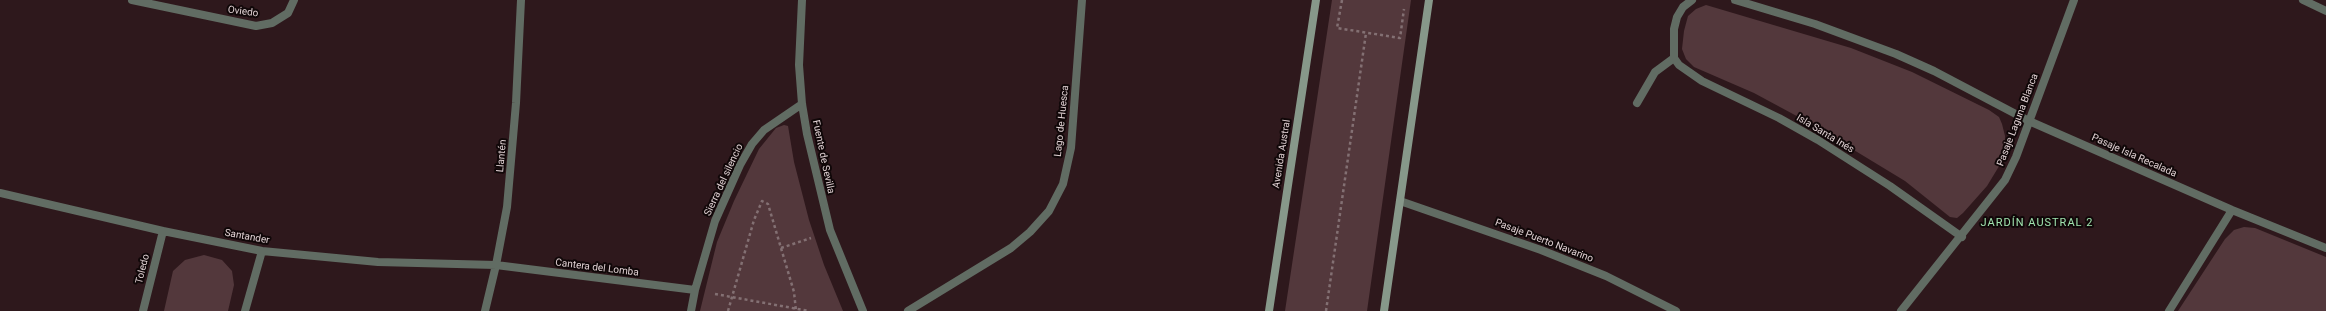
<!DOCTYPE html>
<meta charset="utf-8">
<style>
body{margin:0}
canvas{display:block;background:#2e181c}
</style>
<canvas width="2326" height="311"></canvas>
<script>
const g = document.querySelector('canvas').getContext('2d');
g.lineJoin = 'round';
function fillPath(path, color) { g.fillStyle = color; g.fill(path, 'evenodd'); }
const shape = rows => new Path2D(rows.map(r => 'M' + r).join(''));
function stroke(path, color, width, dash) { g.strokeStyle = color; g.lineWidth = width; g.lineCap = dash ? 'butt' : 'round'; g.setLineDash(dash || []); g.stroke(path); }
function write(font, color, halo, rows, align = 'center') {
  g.font = font + ' Roboto,sans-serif'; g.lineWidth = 4; g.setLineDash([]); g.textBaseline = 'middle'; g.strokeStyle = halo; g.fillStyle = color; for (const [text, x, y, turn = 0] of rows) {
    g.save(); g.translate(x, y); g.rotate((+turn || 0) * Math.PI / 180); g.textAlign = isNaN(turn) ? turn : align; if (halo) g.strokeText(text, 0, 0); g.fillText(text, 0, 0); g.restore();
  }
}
fillPath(shape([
 [1332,0,1411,0,1367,311,1285,311],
 [1706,5,1851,48,1912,72,1989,110,1999,117,2002,124,2005,136,2004,158,1987,186,1963,213,1957,218,1950,217,1905,181,1806,121,1754,93,1694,67,1686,59,1682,49,1684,31,1688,16,1696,9],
 [784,125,788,126,794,162,809,220,824,265,843,311,700,311,717,242,734,201,759,149,776,128],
 [2244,227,2255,228,2326,257,2326,311,2178,311,2225,239,2234,230],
 [204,255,222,260,232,271,234,285,228,311,164,311,173,271,185,260]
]), '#53383c');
stroke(shape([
 [1342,0,1337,28,1400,38,1404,9],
 [781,248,811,238],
 [715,294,809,311],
 [728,311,754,220,762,201,768,204,794,292,796,311],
 [1326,311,1366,33]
]), '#837073', 2.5, [3, 3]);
stroke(shape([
 [132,0,256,26,272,23,288,13,294,0],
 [802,0,799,65,802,104,807,134,830,230,863,311],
 [1692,0,1683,7,1677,17,1674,29,1674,58,1679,65,1702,81,1779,118,1818,140,1890,186,1962,237],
 [1735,0,1815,24,1896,54,1934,71,2029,121,2232,210,2326,248],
 [2303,0,2326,11],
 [1637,103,1655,72,1674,58],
 [0,193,163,231,262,251,378,262,496,265,695,290],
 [1400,201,1541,250,1606,276,1676,311],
 [143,311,163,231],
 [245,311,262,251],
 [485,311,496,265,507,207,516,103,521,0],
 [691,311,695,290,715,221,740,165,752,144,764,130,802,104],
 [908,311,1011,248,1030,232,1049,211,1063,184,1071,148,1082,0],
 [1901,311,2005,180,2016,157,2074,0],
 [2169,311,2232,210]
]), '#616c63', 8);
stroke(shape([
 [1269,311,1316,0],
 [1384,311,1429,0]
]), '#87988a', 8);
write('10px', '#e0d1d3', '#100708', [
 ["Oviedo",243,12,7],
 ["Pasaje Laguna Blanca",2018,120,-69],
 ["Lago de Huesca",1062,121,-84],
 ["Isla Santa Inés",1825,134,31],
 ["Avenida Austral",1282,154,-81],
 ["Llantén",502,156,-85],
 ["Pasaje Isla Recalada",2134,156,24],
 ["Fuente de Sevilla",823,157,78],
 ["Sierra del silencio",724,180,-65],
 ["Santander",247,237,10],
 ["Pasaje Puerto Navarino",1544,241,21],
 ["Cantera del Lomba",597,268,7],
 ["Toledo",143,269,-76]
]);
g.letterSpacing = '1px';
write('11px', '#a0e3ae', '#100708', [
 ["JARDÍN AUSTRAL 2",2037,223]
]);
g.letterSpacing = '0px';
</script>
